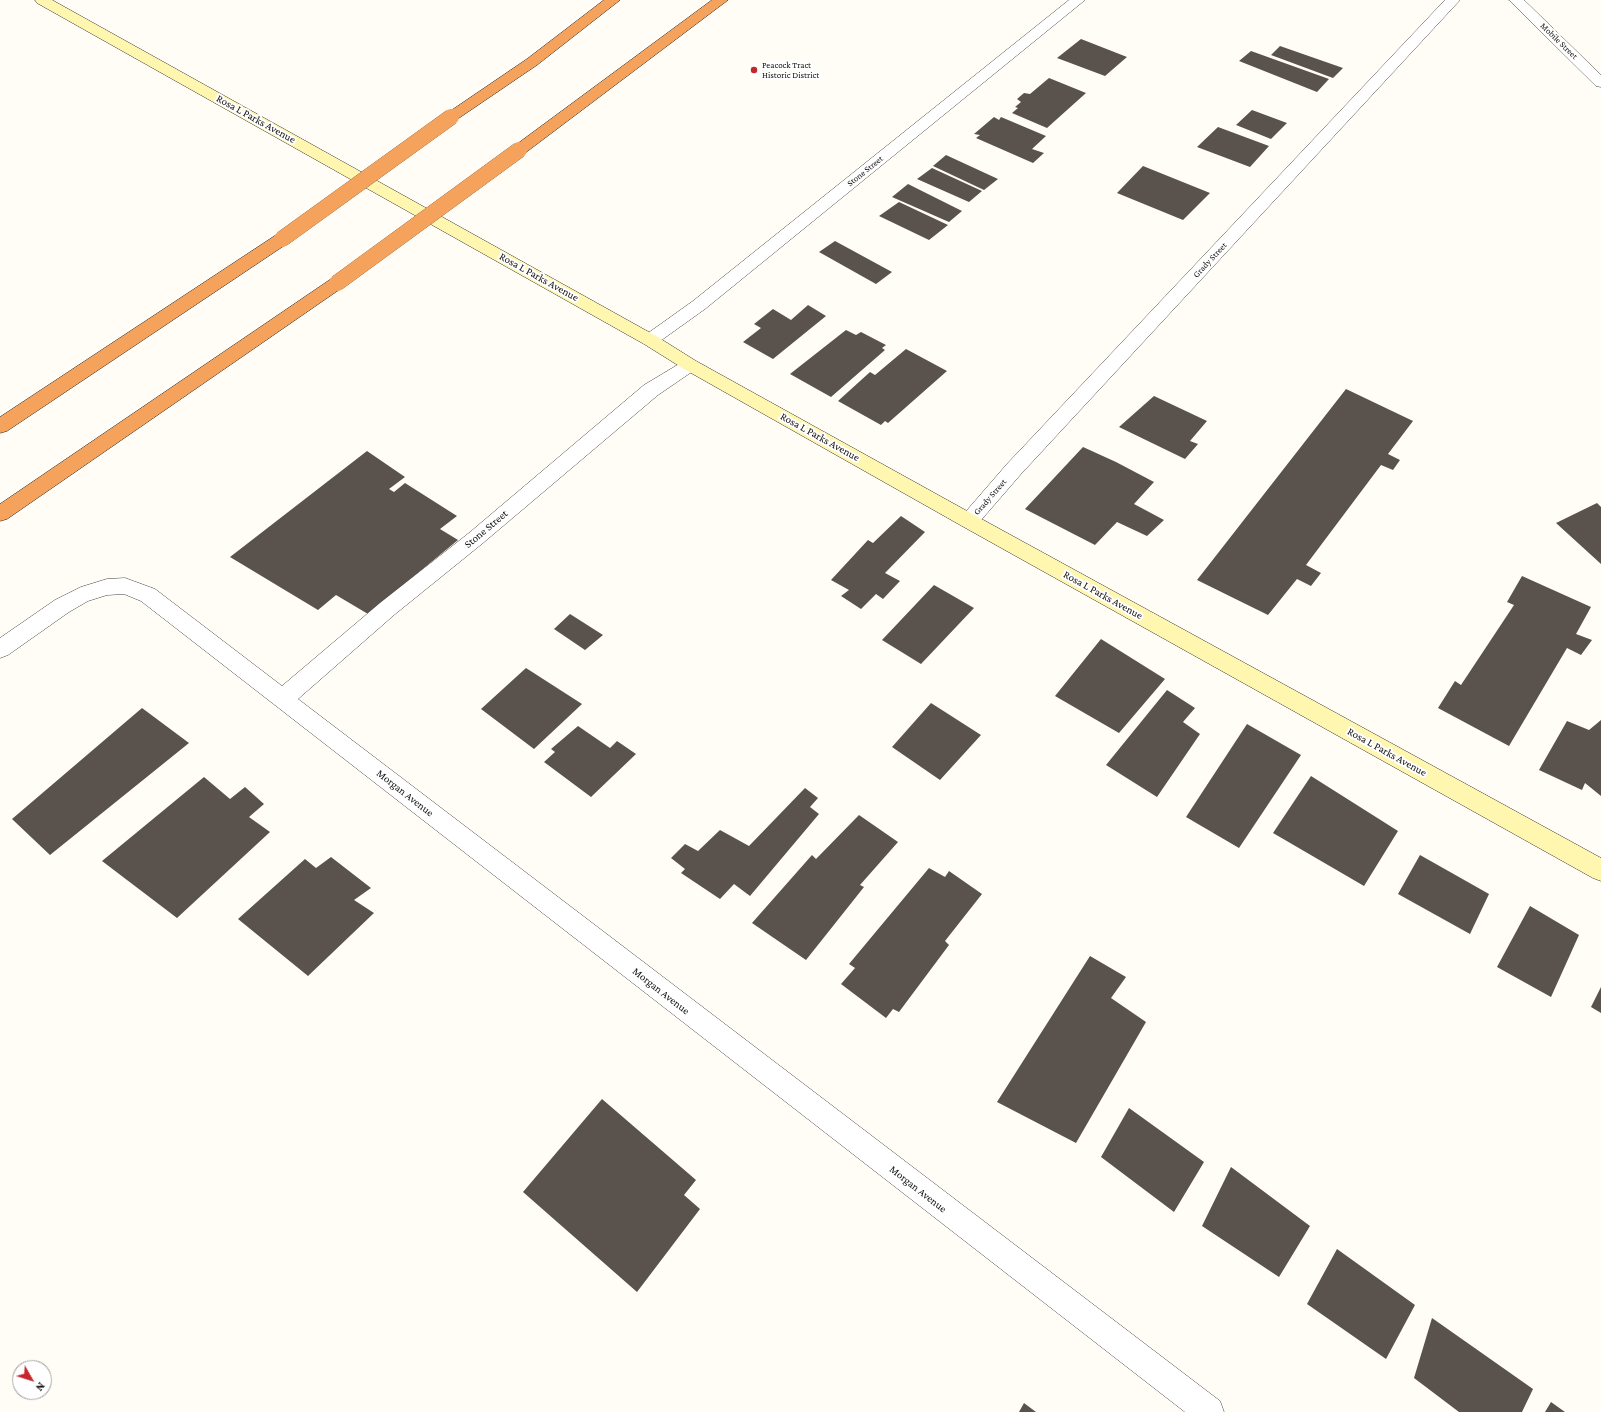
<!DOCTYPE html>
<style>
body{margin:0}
#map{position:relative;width:1601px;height:1412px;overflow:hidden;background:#fffdf5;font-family:"Crimson Pro",serif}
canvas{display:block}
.north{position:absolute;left:12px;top:1360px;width:40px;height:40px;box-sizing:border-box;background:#fff;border:1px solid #a0a0a0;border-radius:50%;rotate:129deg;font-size:11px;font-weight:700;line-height:16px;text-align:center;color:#111}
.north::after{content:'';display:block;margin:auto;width:14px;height:18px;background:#c4262e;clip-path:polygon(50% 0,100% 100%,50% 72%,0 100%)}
</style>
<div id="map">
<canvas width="1601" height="1412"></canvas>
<div class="north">N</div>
</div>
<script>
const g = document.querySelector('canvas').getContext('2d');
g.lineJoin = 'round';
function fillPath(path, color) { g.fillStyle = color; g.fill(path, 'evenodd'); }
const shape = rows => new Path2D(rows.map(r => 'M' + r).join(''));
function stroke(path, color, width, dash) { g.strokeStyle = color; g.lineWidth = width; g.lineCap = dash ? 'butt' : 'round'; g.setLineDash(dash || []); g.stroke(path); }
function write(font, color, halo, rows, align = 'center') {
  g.font = font + ' "Crimson Pro",serif'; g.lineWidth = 4; g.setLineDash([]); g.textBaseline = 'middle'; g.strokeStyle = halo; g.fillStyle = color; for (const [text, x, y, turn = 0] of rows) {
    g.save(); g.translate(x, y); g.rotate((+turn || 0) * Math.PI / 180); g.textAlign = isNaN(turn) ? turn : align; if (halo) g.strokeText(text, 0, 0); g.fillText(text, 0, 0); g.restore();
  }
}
fillPath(shape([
 [1081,39,1127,57,1105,76,1057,58],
 [1280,46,1343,68,1333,78,1271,55],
 [1251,51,1329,79,1317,92,1239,61],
 [1049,78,1086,93,1047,128,1012,113,1018,108,1015,107,1021,102,1017,99,1024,93,1030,94],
 [1252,110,1287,123,1271,139,1236,125],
 [994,117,999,120,1001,117,1046,136,1032,149,1044,153,1033,163,976,138,980,135,974,134],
 [1218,127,1269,146,1250,167,1197,147],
 [946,155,998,179,984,190,933,166],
 [1143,166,1210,193,1183,220,1117,193],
 [932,168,982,191,969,202,917,179],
 [908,184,962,211,949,222,892,197],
 [899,202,948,225,929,240,879,216],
 [835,241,892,272,876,284,819,252],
 [808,305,826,316,773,359,743,342,761,328,754,324,773,309,791,320],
 [846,330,856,335,861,332,886,345,882,348,885,350,831,397,790,374],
 [906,349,947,371,888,423,885,421,881,425,838,401,870,372,875,375],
 [1346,389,1413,421,1388,454,1400,460,1393,470,1381,465,1306,565,1321,573,1311,586,1297,579,1268,615,1197,580],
 [1154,396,1207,421,1190,441,1198,444,1185,459,1119,427],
 [1083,447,1116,462,1154,482,1134,504,1164,520,1147,536,1117,522,1095,545,1025,509],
 [367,451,405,477,389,489,394,492,405,483,457,516,440,529,458,540,368,614,336,595,318,610,230,557],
 [1597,503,1601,507,1601,564,1556,523],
 [901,516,925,532,885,573,900,581,883,599,876,594,861,609,841,596,849,590,831,580,868,540,873,543],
 [1522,576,1591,607,1576,634,1592,640,1581,655,1567,648,1509,746,1438,708,1455,681,1461,685,1514,605,1507,602],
 [934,585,974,608,921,664,882,640],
 [570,614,603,635,585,650,554,629],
 [1101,639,1165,679,1119,733,1055,696],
 [526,668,582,704,534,749,481,709],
 [1167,690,1195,708,1183,722,1200,734,1157,797,1106,765],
 [931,703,981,735,940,780,892,747],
 [142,708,189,743,50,855,12,819],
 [1601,720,1601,796,1585,783,1582,790,1539,770,1567,721,1589,730],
 [1247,724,1301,755,1239,848,1186,817],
 [578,726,610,748,617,741,636,754,591,797,544,762,555,752,551,749],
 [1311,776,1398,831,1364,886,1273,833],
 [204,777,230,799,245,787,264,804,249,817,270,832,177,918,102,861],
 [805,788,818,798,810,807,819,814,750,896,734,884,720,899,681,873,685,869,671,858,685,844,698,851,720,830,749,846],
 [859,815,898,842,860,885,864,887,806,960,752,923,812,855,816,859],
 [1420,855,1489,894,1470,934,1398,894],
 [331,857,371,888,354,900,374,913,308,976,238,919,305,859,316,868],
 [929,868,945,877,949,871,982,894,945,941,949,945,899,1012,893,1009,886,1018,841,984,855,968,849,964],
 [1530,906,1579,935,1551,997,1497,967],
 [1090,956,1126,977,1111,998,1146,1022,1076,1143,997,1102],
 [1601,987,1601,1013,1591,1007],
 [602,1099,696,1180,684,1195,700,1209,637,1292,523,1192],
 [1129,1108,1204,1162,1174,1212,1101,1157],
 [1231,1167,1310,1226,1279,1277,1202,1226],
 [1337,1249,1415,1305,1386,1359,1307,1304],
 [1432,1318,1533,1389,1522,1412,1459,1412,1414,1378],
 [1551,1402,1565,1412,1545,1412],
 [1024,1403,1036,1412,1019,1412]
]), '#5a524d');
const street = shape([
 [1069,0,1085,0,705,309,656,344,650,346,644,344,641,340,644,336,693,301,1069,0],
 [1445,0,1460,0,1021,474,976,526,969,528,962,526,959,521,962,516,1007,464,1445,0],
 [1509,0,1524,0,1601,75,1601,87,1596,86,1509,0],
 [690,359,696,361,699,365,696,369,658,395,483,543,394,615,298,699,1220,1401,1224,1412,1185,1412,141,601,124,594,107,595,88,601,69,612,8,655,0,658,0,638,55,600,81,587,107,579,125,578,155,589,282,686,380,603,469,533,644,385,684,361,690,359]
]);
const secondary = shape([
 [35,0,52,0,656,336,696,361,976,516,1601,858,1601,881,1593,878,962,526,684,369,644,344,37,3,35,0]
]);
const highway = shape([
 [604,0,620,0,537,65,456,120,451,122,446,120,443,117,446,114,527,59,604,0],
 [712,0,728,0,525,153,519,155,513,153,511,150,513,147,712,0],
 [282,234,288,235,290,239,288,243,7,431,0,433,0,417,276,235,282,234],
 [337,277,343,279,346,283,343,287,7,519,0,521,0,504,331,279,337,277]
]);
stroke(street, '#444', 1);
stroke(secondary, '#333', 1);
stroke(highway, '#222', 1);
fillPath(street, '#fff');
fillPath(secondary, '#fff6b0');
fillPath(highway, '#f5a25d');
const highwayBridge = shape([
 [282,239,451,117],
 [337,283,519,150]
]);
stroke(highwayBridge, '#222', 16, []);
stroke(highwayBridge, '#f5a25d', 16);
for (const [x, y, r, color] of [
 [754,70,4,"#c4262e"]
]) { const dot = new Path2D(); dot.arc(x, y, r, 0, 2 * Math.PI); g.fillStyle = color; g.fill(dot); stroke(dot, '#fff', 1.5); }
write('9px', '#111', '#fff', [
 ["Mobile Street",1559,41,44],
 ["Stone Street",865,171,-39],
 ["Grady Street",1210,260,-47],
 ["Grady Street",990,497,-49]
]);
write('9px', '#111', '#fff', [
 ["Peacock Tract",762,65],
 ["Historic District",762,75]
], 'left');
write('11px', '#111', '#fff', [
 ["Rosa L Parks Avenue",256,119,29],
 ["Rosa L Parks Avenue",539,277,29],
 ["Rosa L Parks Avenue",820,437,29],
 ["Stone Street",486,529,-40],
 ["Rosa L Parks Avenue",1103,595,29],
 ["Rosa L Parks Avenue",1387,752,29],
 ["Morgan Avenue",405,793,38],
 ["Morgan Avenue",661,991,38],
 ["Morgan Avenue",918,1189,38]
]);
</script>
